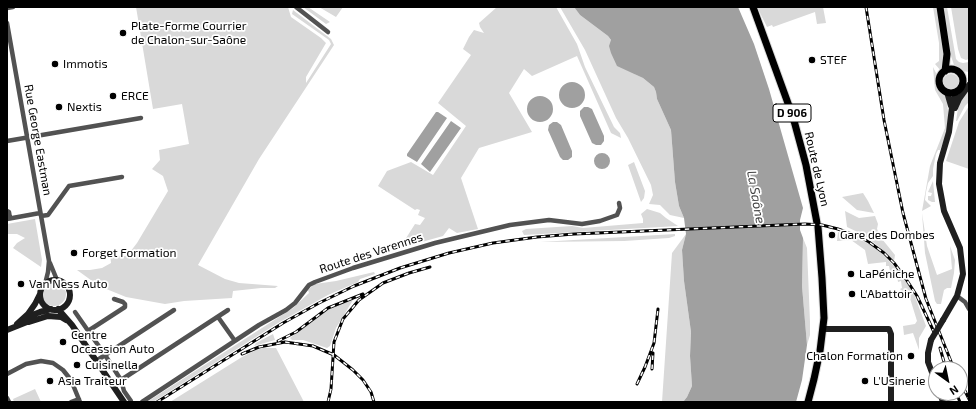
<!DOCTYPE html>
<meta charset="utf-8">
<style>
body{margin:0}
#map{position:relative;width:976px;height:409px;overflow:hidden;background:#fff;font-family:"Exo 2",sans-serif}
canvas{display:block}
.frame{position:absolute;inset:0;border:8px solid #000;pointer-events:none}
.north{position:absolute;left:928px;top:361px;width:40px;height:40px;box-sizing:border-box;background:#fff;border:1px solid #999;border-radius:50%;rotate:147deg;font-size:11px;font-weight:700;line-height:16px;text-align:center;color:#000}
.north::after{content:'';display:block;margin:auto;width:14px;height:18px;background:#000;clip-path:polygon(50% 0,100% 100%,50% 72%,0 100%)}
</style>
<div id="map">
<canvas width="976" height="409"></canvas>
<div class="frame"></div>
<div class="north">N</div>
</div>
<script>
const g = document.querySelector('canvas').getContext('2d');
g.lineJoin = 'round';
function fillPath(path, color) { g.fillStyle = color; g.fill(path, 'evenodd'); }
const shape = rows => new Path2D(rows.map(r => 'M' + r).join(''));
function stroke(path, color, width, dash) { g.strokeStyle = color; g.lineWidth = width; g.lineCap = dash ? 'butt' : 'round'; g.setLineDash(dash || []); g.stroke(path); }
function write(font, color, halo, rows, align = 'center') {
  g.font = font + ' "Exo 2",sans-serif'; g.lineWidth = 3.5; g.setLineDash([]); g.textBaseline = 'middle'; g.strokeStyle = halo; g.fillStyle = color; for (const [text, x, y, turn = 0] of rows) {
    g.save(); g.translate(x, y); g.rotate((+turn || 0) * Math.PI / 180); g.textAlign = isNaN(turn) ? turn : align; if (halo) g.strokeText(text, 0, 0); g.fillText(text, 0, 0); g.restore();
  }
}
fillPath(shape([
 [136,7,288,7,291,17,321,38,326,43,306,77,306,83,331,44,329,40,292,14,293,10,331,39,334,45,259,159,198,265,225,279,239,283,278,286,275,288,261,288,233,291,232,298,184,301,165,304,126,297,99,286,77,270,90,270,102,268,111,263,110,253,120,256,127,256,137,243,168,191,163,176,152,169,160,160,159,150,189,144,182,104,153,109],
 [303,7,308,7,330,22,326,24],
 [319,7,343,7,336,17],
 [497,7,556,7,577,44,585,67,614,127,620,133,621,138,611,133,577,56,532,76,524,69,509,93,532,132,479,148,461,178,478,229,457,233,449,228,443,236,411,245,401,246,415,224,420,225,425,218,418,215,420,210,417,209,415,210,378,186,387,171,411,162,433,175,466,126,438,103,471,55,463,49,469,37,474,30,484,33,480,27,479,23],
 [560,7,574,7,580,15,608,36,635,74,643,78,654,87,656,92,657,99,671,130,675,182,679,206,684,218,670,215,660,205,649,204,653,195,651,185,628,138,616,118,585,50],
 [757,7,823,7,826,23,817,24,815,12,773,27,772,25,767,27],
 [933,7,938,7,945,56,943,69,941,71,935,64,939,61,939,43],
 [943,7,947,7,956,59,959,62,963,63,969,62,969,72,962,71,954,65,949,50],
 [951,7,969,7,969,59,966,60,961,58,958,49],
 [933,67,938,77,938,87,946,96,947,101,949,123,946,136,940,150,938,150,936,154,933,169,933,176,928,183,926,192,925,200,931,206,922,211,930,166,945,128,943,104,935,90],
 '943 82a8 8 0 1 1 16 0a8 8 0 1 1-16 0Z',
 [969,87,969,102,965,106,957,121,956,121,959,102],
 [969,106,969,169,946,161,959,122],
 [634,162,645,191,644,198,641,202,628,165],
 [933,181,935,202,932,202,928,200,928,196,931,196,932,193,928,192],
 [863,193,868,201,874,213,857,210,842,197],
 [647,209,660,213,666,218,678,226,524,235,522,231,526,229,572,226,583,228,643,223,643,219,641,214],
 [845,211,859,218,875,216,878,224,877,229,882,239,895,255,894,261,878,246,864,235,847,227],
 [922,213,927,246,937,275,952,269,950,246,955,260,954,273,951,288,947,288,944,290,941,304,937,304,935,301,925,253],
 [35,219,42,260,41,267,13,248,17,243,25,238,17,234,7,234,7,224],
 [838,232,855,237,873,246,883,254,899,272,909,285,914,294,926,326,919,338,919,350,913,333,904,335,903,326,915,324,917,321,909,295,907,297,905,294,900,289,902,288,901,281,898,282,897,275,891,276,889,266,886,266,886,262,868,264,865,250,851,240,837,241],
 [675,234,675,236,669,238,624,241,540,242],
 [686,234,682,250,684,281,691,332,690,356,692,386,687,397,683,402,662,402,672,253],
 [803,238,807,248,810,322,810,335,807,345,802,286],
 [374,272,375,274,360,279,358,282,328,295,278,323,153,402,147,402,293,308,309,293,308,290,310,288,315,284,336,281],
 '42 294a12 12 0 1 1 24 0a12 12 0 1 1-24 0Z',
 [353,300,336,328,330,346,327,348,303,340,292,340,290,338,326,311,338,305],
 [273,334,275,340,254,346,256,343],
 [263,348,276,348,304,402,170,402,242,357,256,350],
 [35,389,41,402,14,402,13,399]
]), '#d9d9d9');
fillPath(shape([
 [574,7,738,7,754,44,769,89,803,208,800,220,800,230,803,238,802,286,807,345,802,380,796,402,683,402,687,397,692,386,690,356,691,332,684,281,682,250,686,234,684,218,679,206,675,182,671,130,657,99,656,92,654,87,643,78,617,66,611,53,609,46,611,40,608,36,580,15],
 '559 95a13 13 0 1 1 26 0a13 13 0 1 1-26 0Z',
 '527 109a13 13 0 1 1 26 0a13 13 0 1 1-26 0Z',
 [584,107,588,107,592,109,604,136,604,141,601,145,596,145,592,143,580,116,580,111],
 [436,112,438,112,447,118,417,162,407,156,407,154],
 [451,121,461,128,430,172,421,164],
 [553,122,557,122,561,125,572,151,572,157,568,160,563,160,560,157,548,130,549,125],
 '594 161a8 8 0 1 1 16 0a8 8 0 1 1-16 0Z'
]), '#a0a0a0');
const primary = shape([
 [753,7,793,117,806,165,817,223],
 [940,7,947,54,945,71],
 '939 81a12 12 0 1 1 24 0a12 12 0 1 1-24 0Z',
 [808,402,814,379,820,351,824,318,822,278,818,227]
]);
stroke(primary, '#dbdbdb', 9);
stroke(shape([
 [296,7,328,32],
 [7,8,13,7],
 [7,23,49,261,48,272,45,284],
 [7,141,141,118],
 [7,211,9,212,10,218],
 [41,216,48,215,69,186,122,177],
 [7,219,40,213],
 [50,263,57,280],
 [957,296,965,302,969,309],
 [75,312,105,355,121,380,124,391,131,401],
 [218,317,235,341],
 [88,331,125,307,125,304,123,302,114,299],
 [96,361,174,310],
 [7,374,26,364,41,361,53,363,63,370,71,380,80,402],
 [121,380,228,310],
 [7,398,9,402],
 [71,402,79,399],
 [142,402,259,325,286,310,295,303,309,285,315,282,353,268,435,243,510,225,549,220,582,224,600,221,617,215,620,208,619,203]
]), '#525252', 4.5);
stroke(shape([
 [947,92,951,106],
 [955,108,959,99,969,85],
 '40 295a15 15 0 1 1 30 0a15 15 0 1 1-30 0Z',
 [58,309,72,325,124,402],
 [943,320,957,296,963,274,960,248,944,211,939,184,940,163,949,132,952,107,956,92],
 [29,322,48,316,61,317,66,320],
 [17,324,28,314,35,304,40,294],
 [823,329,889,329,891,334,891,402],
 [7,330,27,322,35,314,40,312,51,309],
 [931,340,928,353,928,362,936,383],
 [940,393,943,402]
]), '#1f1f1f', 6);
stroke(primary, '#000', 7);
const rail = shape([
 [866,7,884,120,903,213,926,299,954,369],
 [278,341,296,332,328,308,363,294],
 [940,348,946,369],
 [242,354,259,347,285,342,313,346,334,355,353,370,363,380,371,392,374,402],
 [652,369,653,353],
 [960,381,969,399],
 [637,384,645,367,654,343,658,309],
 [956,393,960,402],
 [157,402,283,323,319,303,354,286,400,268,449,253,493,243,537,237,574,234,805,224,822,225,838,229,858,236,869,242,884,253,894,263,906,279,917,296,934,332],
 [328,402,331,389,334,342,343,319,359,300,383,283,409,273,430,267]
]);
stroke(rail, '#000', 3);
stroke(rail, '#fff', 1.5, [4.5]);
stroke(shape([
 [931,340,943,320]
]), '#1f1f1f', 6);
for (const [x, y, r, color] of [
 [123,33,4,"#000"],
 [812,60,4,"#000"],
 [55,64,4,"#000"],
 [113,96,4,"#000"],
 [59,107,4,"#000"],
 [832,235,4,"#000"],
 [74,253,4,"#000"],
 [851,274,4,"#000"],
 [21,284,4,"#000"],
 [852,294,4,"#000"],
 [63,342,4,"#000"],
 [911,356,4,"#000"],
 [77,365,4,"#000"],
 [50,381,4,"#000"],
 [865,381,4,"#000"]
]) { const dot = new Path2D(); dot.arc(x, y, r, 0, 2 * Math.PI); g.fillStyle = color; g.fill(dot); stroke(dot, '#fff', 1.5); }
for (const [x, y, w] of [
 [792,113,38]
]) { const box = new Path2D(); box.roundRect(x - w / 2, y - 9, w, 18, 3); g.fillStyle = '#fff'; g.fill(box); stroke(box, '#000', 1); }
write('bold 11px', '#000', null, [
 ["D 906",792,113]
]);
write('12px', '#000', '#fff', [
 ["Plate-Forme Courrier",131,26],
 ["de Chalon-sur-Saône",131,40],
 ["STEF",820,60],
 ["Immotis",63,64],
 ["ERCE",121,96],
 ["Nextis",67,107],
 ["Gare des Dombes",840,235],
 ["Forget Formation",82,253],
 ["LaPéniche",859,274],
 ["Van Ness Auto",29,284],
 ["L'Abattoir",860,294],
 ["Centre",71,335],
 ["Occassion Auto",71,349],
 ["Chalon Formation",903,356,"right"],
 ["Cuisinella",85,365],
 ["Asia Traiteur",58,381],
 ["L'Usinerie",873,381]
], 'left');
write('12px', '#000', '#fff', [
 ["Rue George Eastman",38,140,80],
 ["Route de Lyon",817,169,77],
 ["Route des Varennes",371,253,-18]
]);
write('italic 13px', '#414141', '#fff', [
 ["La Saône",756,197,80]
]);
</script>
